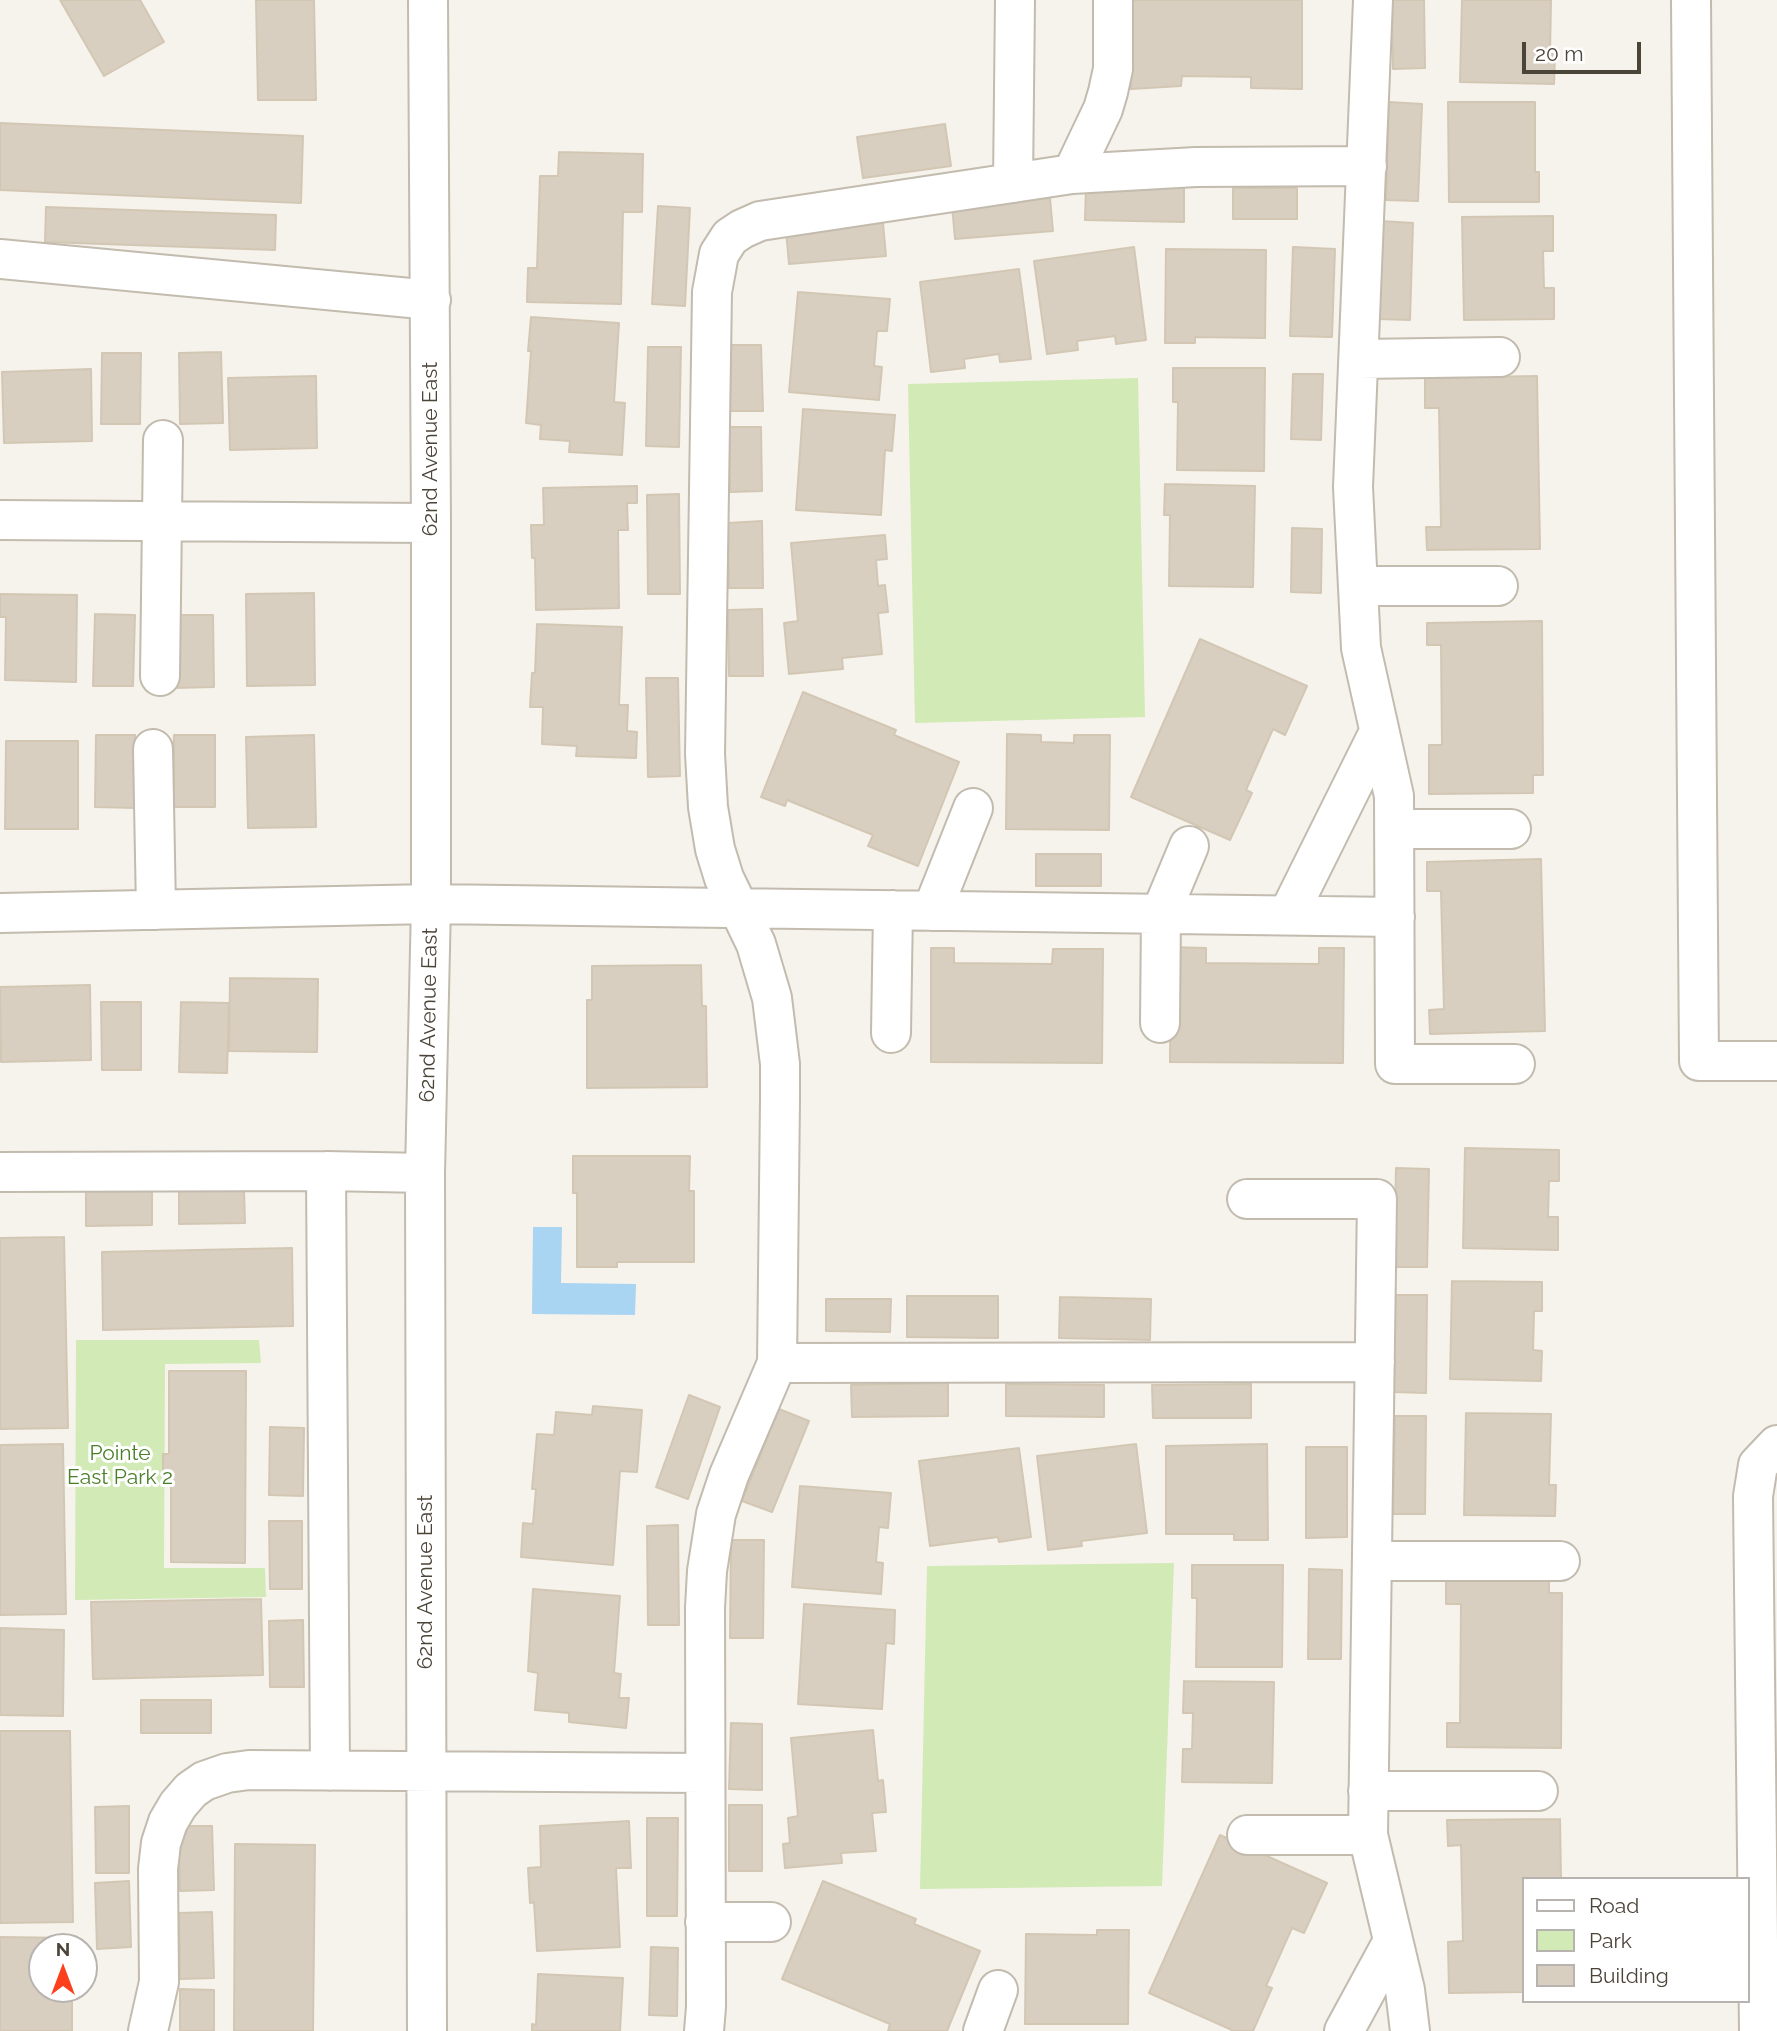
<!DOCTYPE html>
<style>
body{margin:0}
#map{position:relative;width:1777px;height:2031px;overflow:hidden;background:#f6f3ec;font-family:Raleway,sans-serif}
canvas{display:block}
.legend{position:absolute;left:1522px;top:1877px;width:228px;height:126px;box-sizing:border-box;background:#fff;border:2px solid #b7b4b0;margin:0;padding:9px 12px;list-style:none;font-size:21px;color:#4b4439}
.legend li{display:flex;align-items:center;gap:14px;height:35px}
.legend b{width:35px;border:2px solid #b7b4b0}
.north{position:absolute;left:28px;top:1933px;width:70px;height:70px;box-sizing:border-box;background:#fff;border:2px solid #b7b4b0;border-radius:50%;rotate:0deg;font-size:19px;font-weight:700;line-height:28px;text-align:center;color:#4b4439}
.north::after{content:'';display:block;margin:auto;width:24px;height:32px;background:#fc3f1d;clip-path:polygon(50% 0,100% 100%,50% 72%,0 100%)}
.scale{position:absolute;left:1522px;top:42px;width:119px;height:32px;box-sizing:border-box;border:4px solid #4b4439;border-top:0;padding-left:9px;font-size:21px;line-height:24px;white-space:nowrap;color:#4b4439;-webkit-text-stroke:5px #fff;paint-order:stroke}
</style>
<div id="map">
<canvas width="1777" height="2031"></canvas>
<ul class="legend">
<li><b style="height:9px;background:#fff"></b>Road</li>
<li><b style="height:19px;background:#d2eab5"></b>Park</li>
<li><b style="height:19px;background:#d8cfc1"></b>Building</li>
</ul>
<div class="north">N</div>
<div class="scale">20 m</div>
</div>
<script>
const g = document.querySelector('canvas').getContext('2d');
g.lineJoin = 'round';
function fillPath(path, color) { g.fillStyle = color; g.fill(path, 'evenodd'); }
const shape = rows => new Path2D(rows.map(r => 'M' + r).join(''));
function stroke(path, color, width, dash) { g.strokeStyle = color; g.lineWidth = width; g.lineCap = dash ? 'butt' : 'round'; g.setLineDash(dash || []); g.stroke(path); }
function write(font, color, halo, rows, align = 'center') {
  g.font = font + ' Raleway,sans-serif'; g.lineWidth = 6; g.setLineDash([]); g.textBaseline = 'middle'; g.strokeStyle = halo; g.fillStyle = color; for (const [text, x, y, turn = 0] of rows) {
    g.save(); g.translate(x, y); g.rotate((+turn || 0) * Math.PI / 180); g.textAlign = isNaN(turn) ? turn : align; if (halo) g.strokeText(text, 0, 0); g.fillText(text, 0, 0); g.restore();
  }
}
fillPath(shape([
 [1138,378,1145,717,915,723,908,384],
 [76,1340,259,1340,261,1363,165,1364,164,1568,265,1568,266,1597,75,1600],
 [1174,1563,1162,1886,920,1889,927,1566]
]), '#d2eab5');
fillPath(shape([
 [533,1227,562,1227,561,1283,636,1284,635,1315,532,1314]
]), '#a9d4f2');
const building = shape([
 [60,0,140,0,164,42,104,76,60,0],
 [256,0,314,0,316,100,258,100,256,0],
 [1131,0,1302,0,1302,89,1251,88,1251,77,1182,76,1181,86,1131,89,1131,0],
 [1392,0,1424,0,1425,68,1393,69,1392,0],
 [1462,0,1551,0,1550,54,1555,54,1554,84,1460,82,1462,0],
 [1389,102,1422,104,1418,201,1386,200,1389,102],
 [1448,102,1535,102,1535,172,1539,172,1539,202,1449,202,1448,102],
 [0,123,303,136,301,203,0,190,0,123],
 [945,124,951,166,863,178,857,137,945,124],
 [559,152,643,154,642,212,623,212,621,304,527,302,528,268,537,268,540,176,558,176,559,152],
 [1086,186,1184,188,1184,222,1085,220,1086,186],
 [1233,188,1297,188,1297,219,1233,219,1233,188],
 [1050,198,1053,231,955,239,952,206,1050,198],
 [658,206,690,208,685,306,652,304,658,206],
 [46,207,276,215,275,250,45,242,46,207],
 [1553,216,1553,251,1543,251,1544,288,1554,288,1554,319,1464,320,1462,217,1553,216],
 [1381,221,1413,223,1410,320,1378,319,1381,221],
 [883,223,886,256,789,264,786,231,883,223],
 [1134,247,1146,340,1116,344,1115,336,1077,341,1078,350,1047,354,1034,261,1134,247],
 [1293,247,1335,249,1332,337,1290,336,1293,247],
 [1166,249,1266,250,1265,338,1195,337,1195,343,1165,343,1166,249],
 [1019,269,1031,359,1000,362,999,354,964,359,965,368,931,372,920,282,1019,269],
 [798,292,890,299,887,331,877,331,874,366,882,367,879,400,789,392,798,292],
 [531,317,619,323,614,402,625,403,622,455,569,452,570,441,540,439,541,425,526,423,531,351,528,351,531,317],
 [729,345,761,345,763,411,730,411,729,345],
 [648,347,681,347,679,447,646,446,648,347],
 [221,352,223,423,180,424,179,353,221,352],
 [102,353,141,353,140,424,101,424,102,353],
 [1173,368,1265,368,1264,471,1177,470,1178,402,1173,402,1173,368],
 [91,369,92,441,4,443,2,372,91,369],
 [1293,374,1323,374,1321,440,1291,439,1293,374],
 [316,376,317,448,230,450,228,378,316,376],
 [1537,376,1540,549,1427,550,1426,527,1441,527,1439,408,1425,408,1425,378,1537,376],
 [803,409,895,415,892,451,885,450,881,515,796,510,803,409],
 [729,427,761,427,762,491,730,492,729,427],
 [1165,484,1255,486,1253,587,1169,586,1170,515,1164,515,1165,484],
 [637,486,637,503,627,503,628,530,618,530,619,608,536,610,535,558,532,558,531,525,544,525,543,488,637,486],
 [679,494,680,594,648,594,647,495,679,494],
 [762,521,763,588,729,588,728,523,762,521],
 [1292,528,1322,529,1321,593,1291,592,1292,528],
 [885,535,887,559,876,560,878,586,885,585,888,612,878,613,882,654,842,658,843,669,789,674,784,623,798,621,791,543,885,535],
 [314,593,315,685,247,686,246,594,314,593],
 [0,594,77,595,76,682,5,680,6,617,0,617,0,594],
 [762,609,763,676,729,676,728,610,762,609],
 [95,614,135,615,133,686,93,686,95,614],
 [172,615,213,615,214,687,174,688,172,615],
 [1542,621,1543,775,1533,775,1533,793,1429,794,1429,745,1442,745,1441,645,1427,645,1427,623,1542,621],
 [537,624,622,627,619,705,628,705,627,731,637,732,636,758,576,756,577,746,542,744,543,707,530,707,532,673,535,673,537,624],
 [1200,639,1307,686,1285,735,1273,729,1246,790,1252,793,1230,840,1131,797,1200,639],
 [646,678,678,678,680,776,648,777,646,678],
 [803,692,896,730,894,735,959,762,918,866,868,846,873,835,787,800,785,806,761,797,803,692],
 [1007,734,1041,735,1041,742,1074,743,1074,735,1110,735,1109,830,1006,829,1007,734],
 [96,735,135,735,135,808,95,807,96,735],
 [174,735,215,735,215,807,174,807,174,735],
 [314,735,316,827,248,828,246,737,314,735],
 [6,741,78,741,78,829,5,829,6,741],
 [1036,854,1101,854,1101,886,1036,886,1036,854],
 [1541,859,1545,1031,1430,1034,1429,1010,1444,1009,1441,891,1427,891,1427,862,1541,859],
 [1171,947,1206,948,1206,963,1319,964,1319,948,1344,948,1343,1063,1170,1062,1171,947],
 [931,948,954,948,954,963,1052,964,1053,949,1103,949,1102,1063,931,1062,931,948],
 [701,965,702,1006,706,1006,707,1087,587,1088,587,1000,592,1000,592,966,701,965],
 [230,978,318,979,317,1052,229,1051,230,978],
 [90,985,91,1060,1,1062,0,987,90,985],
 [101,1002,141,1002,141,1070,102,1070,101,1002],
 [181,1002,229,1003,227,1073,179,1072,181,1002],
 [1465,1148,1559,1150,1559,1181,1549,1181,1548,1217,1558,1217,1558,1250,1463,1248,1465,1148],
 [573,1156,690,1156,689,1191,694,1191,694,1262,617,1262,617,1267,577,1267,577,1193,573,1193,573,1156],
 [1396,1168,1429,1169,1427,1267,1394,1267,1396,1168],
 [152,1190,152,1225,86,1226,86,1191,152,1190],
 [179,1191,244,1191,245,1223,179,1224,179,1191],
 [64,1237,68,1428,0,1429,0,1238,64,1237],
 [292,1248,293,1326,103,1330,102,1252,292,1248],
 [1452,1281,1542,1282,1542,1311,1534,1311,1533,1350,1542,1351,1541,1381,1450,1379,1452,1281],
 [1395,1295,1427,1295,1426,1393,1393,1392,1395,1295],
 [907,1296,998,1296,998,1338,907,1337,907,1296],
 [1060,1297,1151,1299,1150,1340,1059,1338,1060,1297],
 [826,1299,891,1299,890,1332,826,1331,826,1299],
 [169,1371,246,1371,245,1563,171,1562,171,1477,163,1477,163,1454,169,1454,169,1371],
 [948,1383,948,1416,852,1417,851,1385,948,1383],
 [1006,1384,1104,1385,1104,1417,1006,1416,1006,1384],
 [1251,1384,1251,1418,1153,1418,1152,1385,1251,1384],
 [689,1395,720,1407,688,1499,656,1487,689,1395],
 [593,1406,642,1410,637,1472,620,1471,613,1565,521,1557,523,1523,533,1524,536,1489,532,1489,537,1434,554,1435,556,1412,592,1415,593,1406],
 [779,1409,809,1421,772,1512,742,1501,779,1409],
 [1466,1413,1551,1414,1549,1485,1556,1485,1555,1516,1464,1515,1466,1413],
 [1395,1416,1426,1416,1425,1514,1393,1514,1395,1416],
 [270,1427,304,1428,303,1496,269,1495,270,1427],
 [63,1444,66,1614,0,1615,0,1445,63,1444],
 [1136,1444,1147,1533,1081,1541,1082,1546,1048,1550,1037,1456,1136,1444],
 [1267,1444,1268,1540,1234,1540,1234,1534,1166,1534,1166,1446,1267,1444],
 [1306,1447,1347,1447,1347,1537,1306,1538,1306,1447],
 [1019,1448,1031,1537,999,1542,998,1537,930,1546,919,1461,1019,1448],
 [800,1486,891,1493,888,1528,879,1527,876,1562,883,1563,881,1594,792,1587,800,1486],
 [269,1521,302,1521,302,1589,270,1589,269,1521],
 [678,1525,679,1625,648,1625,647,1526,678,1525],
 [731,1540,764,1540,763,1638,730,1638,731,1540],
 [1192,1565,1283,1565,1282,1667,1196,1667,1197,1598,1192,1598,1192,1565],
 [1309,1569,1342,1570,1341,1659,1308,1659,1309,1569],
 [1446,1575,1549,1575,1549,1593,1562,1593,1561,1748,1447,1747,1447,1723,1460,1723,1461,1604,1446,1604,1446,1575],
 [533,1589,620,1596,614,1673,621,1674,619,1698,629,1698,626,1728,569,1722,569,1713,535,1710,538,1673,528,1671,533,1589],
 [261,1599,263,1675,93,1679,91,1602,261,1599],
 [804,1604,895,1610,894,1644,886,1643,882,1709,798,1704,804,1604],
 [303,1620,304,1687,270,1687,269,1621,303,1620],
 [0,1628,64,1630,63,1716,0,1715,0,1628],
 [1184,1681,1274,1682,1272,1783,1182,1782,1183,1749,1192,1749,1193,1713,1183,1713,1184,1681],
 [141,1700,211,1700,211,1733,141,1733,141,1700],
 [731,1723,762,1724,762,1790,729,1789,731,1723],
 [873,1730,878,1781,883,1780,886,1812,872,1813,876,1851,841,1853,842,1863,785,1868,783,1844,790,1843,788,1818,798,1816,791,1738,873,1730],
 [0,1731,70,1731,73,1922,0,1923,0,1731],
 [729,1805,762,1805,762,1871,729,1871,729,1805],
 [129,1806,129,1873,96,1873,95,1807,129,1806],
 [647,1818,678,1818,677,1916,647,1916,647,1818],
 [1560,1819,1561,1879,1523,1879,1523,1992,1449,1993,1448,1942,1463,1941,1461,1845,1448,1846,1447,1820,1560,1819],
 [629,1821,631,1868,616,1868,620,1947,537,1951,534,1902,530,1903,528,1868,541,1867,540,1826,629,1821],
 [178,1826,212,1826,214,1890,180,1891,178,1826],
 [1220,1835,1327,1883,1304,1933,1292,1928,1266,1986,1272,1988,1253,2031,1234,2031,1149,1993,1220,1835],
 [235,1844,315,1845,313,2031,234,2031,235,1844],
 [129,1881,131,1947,97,1949,95,1883,129,1881],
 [823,1881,916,1919,914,1924,980,1951,947,2031,888,2031,890,2024,782,1979,823,1881],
 [212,1912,214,1978,180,1979,179,1913,212,1912],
 [1097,1930,1129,1930,1128,2024,1025,2024,1026,1934,1097,1935,1097,1930],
 [0,1937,73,1938,72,1947,42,1947,42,1989,72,1989,72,2031,0,2031,0,1937],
 [651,1947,678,1948,677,2016,649,2015,651,1947],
 [538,1974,623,1978,620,2031,532,2031,532,2024,536,2025,538,1974],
 [180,1989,214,1990,214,2031,180,2031,180,1989]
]);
fillPath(building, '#d8cfc1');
stroke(building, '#d3c7b4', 2);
const minor = shape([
 [1373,0,1353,487,1361,648,1394,796,1395,1064,1515,1064],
 [1691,0,1699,1061,1777,1061],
 [1072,174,1103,109,1108,92,1113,69,1113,0],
 [1013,183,1015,0],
 [0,259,431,300],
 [1359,359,1500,357],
 [0,520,431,523],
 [1358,586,1498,586],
 [160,676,163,440],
 [153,749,156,910],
 [1394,829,1511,829],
 [932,911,973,808],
 [0,913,431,904,1395,917],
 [1288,915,1379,732],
 [1160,1023,1161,913,1189,846],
 [891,1033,893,910],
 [326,1171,330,1771],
 [0,1172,326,1171,425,1173],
 [1247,1199,1377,1199,1368,1835,1405,1990,1410,2031],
 [777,1363,1375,1362],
 [1372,1561,1560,1561],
 [1368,1791,1538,1791],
 [1247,1835,1368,1835],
 [705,1922,771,1922],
 [148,2031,159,1982,158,1869,161,1843,168,1822,178,1805,191,1790,204,1781,227,1773,249,1770,705,1773],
 [427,2031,425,1173,431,904,431,523,428,0],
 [704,2031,706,2007,705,1608,707,1571,716,1514,729,1475,777,1363,780,1099,780,1064,772,998,756,944,724,878,715,849,708,807,705,754,712,292,719,254,730,237,742,229,760,221,1072,174,1196,167,1367,166],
 [983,2031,998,1990],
 [1344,2031,1393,1941],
 [1759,2031,1753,1496,1758,1465,1777,1445]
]);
stroke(minor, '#c2bbae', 42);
stroke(minor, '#fff', 38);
write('21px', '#4b4439', '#fff', [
 ["62nd Avenue East",431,449,-90],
 ["62nd Avenue East",429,1015,-89],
 ["62nd Avenue East",426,1582,-90]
]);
write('21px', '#4a7f2a', '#fff', [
 ["Pointe",120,1454],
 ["East Park 2",120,1478]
]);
</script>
